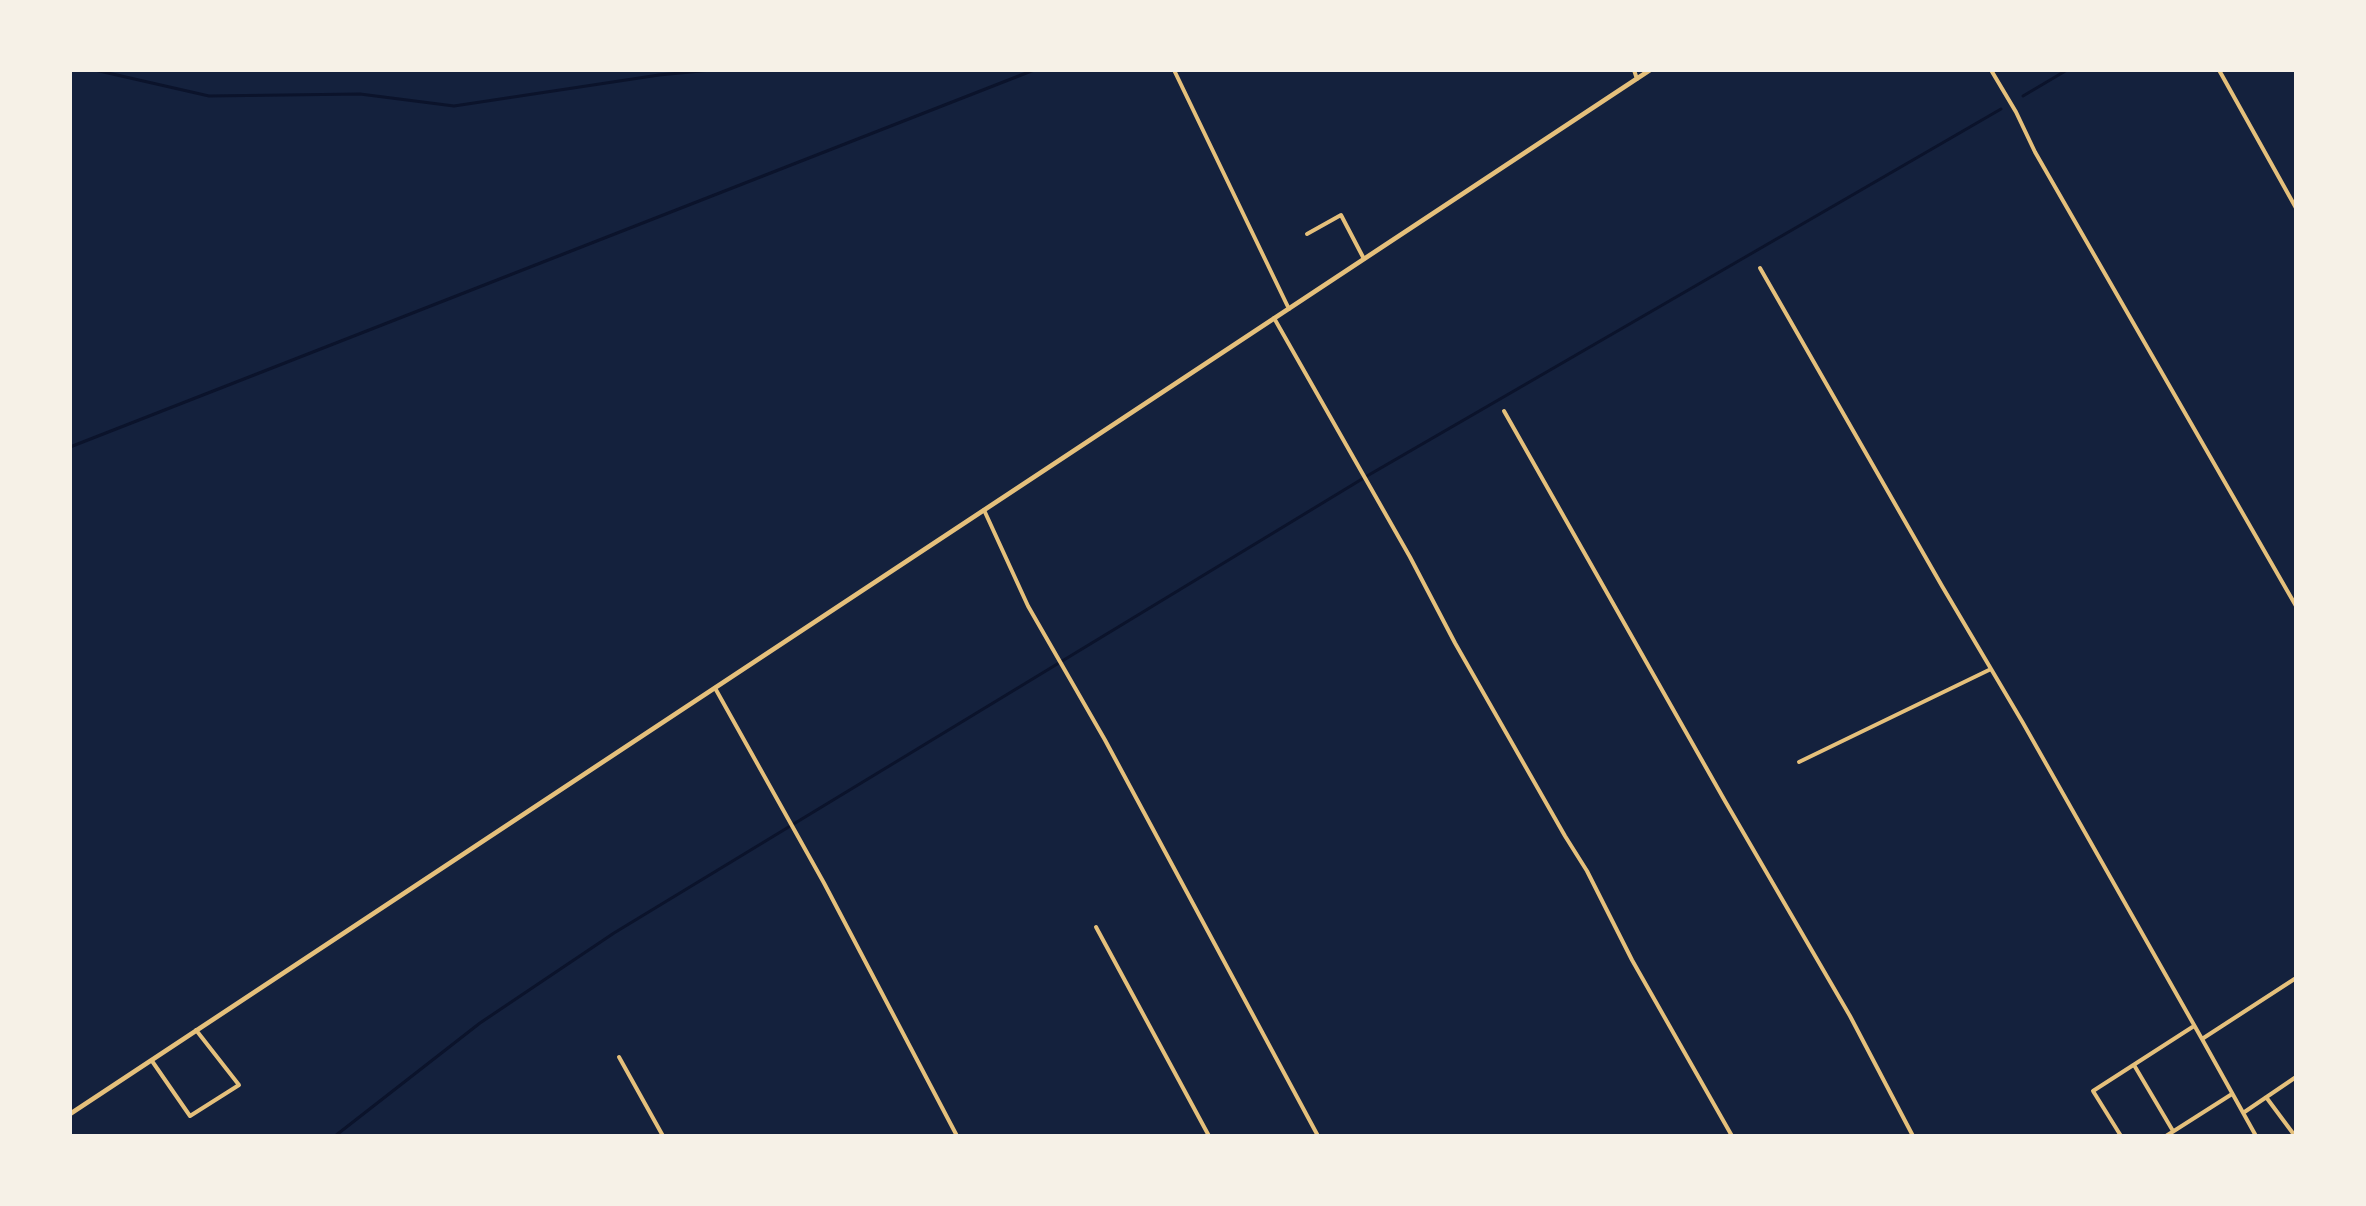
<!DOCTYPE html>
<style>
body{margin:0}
#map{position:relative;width:2366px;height:1206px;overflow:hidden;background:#14213d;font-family:Ubuntu,sans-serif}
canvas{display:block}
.frame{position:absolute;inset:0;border:72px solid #f6f1e7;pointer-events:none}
</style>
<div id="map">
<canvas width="2366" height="1206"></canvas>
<div class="frame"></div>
</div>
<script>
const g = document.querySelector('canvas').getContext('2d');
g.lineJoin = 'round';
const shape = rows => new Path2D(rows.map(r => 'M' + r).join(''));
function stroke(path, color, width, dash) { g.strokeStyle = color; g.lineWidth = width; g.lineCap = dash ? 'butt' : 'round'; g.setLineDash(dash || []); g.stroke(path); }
stroke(shape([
 [95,70,209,96,360,94,454,106,659,75,711,70],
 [2023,96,2067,70],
 [70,447,1034,70],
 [335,1136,480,1023,614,933,1367,476,2001,109]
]), '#0b132b', 3);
stroke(shape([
 [1174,70,1289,309],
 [1634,70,1637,79],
 [1991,70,2016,112,2035,152,2296,606],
 [2219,70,2296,208],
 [1307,234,1341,215,1364,259],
 [1760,268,1942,586,2023,723,2202,1039],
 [1274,318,1410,557,1455,643,1565,836,1587,871,1632,960,1732,1136],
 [1504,411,1725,801,1850,1016,1913,1136],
 [984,510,1028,606,1105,740,1318,1136],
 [715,688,824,883,957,1136],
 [1799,762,1991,669],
 [1096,927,1209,1136],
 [619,1057,663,1136],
 [152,1061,190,1116,239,1085,196,1030],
 [2134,1065,2173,1131],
 [2266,1097,2295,1136],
 [2243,1113,2296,1077],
 [2121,1136,2093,1091,2194,1026],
 [2166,1136,2232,1094],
 [2256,1136,2202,1039,2296,978]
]), '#e5c07b', 4);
stroke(shape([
 [70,1114,1650,70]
]), '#e5c07b', 4.5);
</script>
